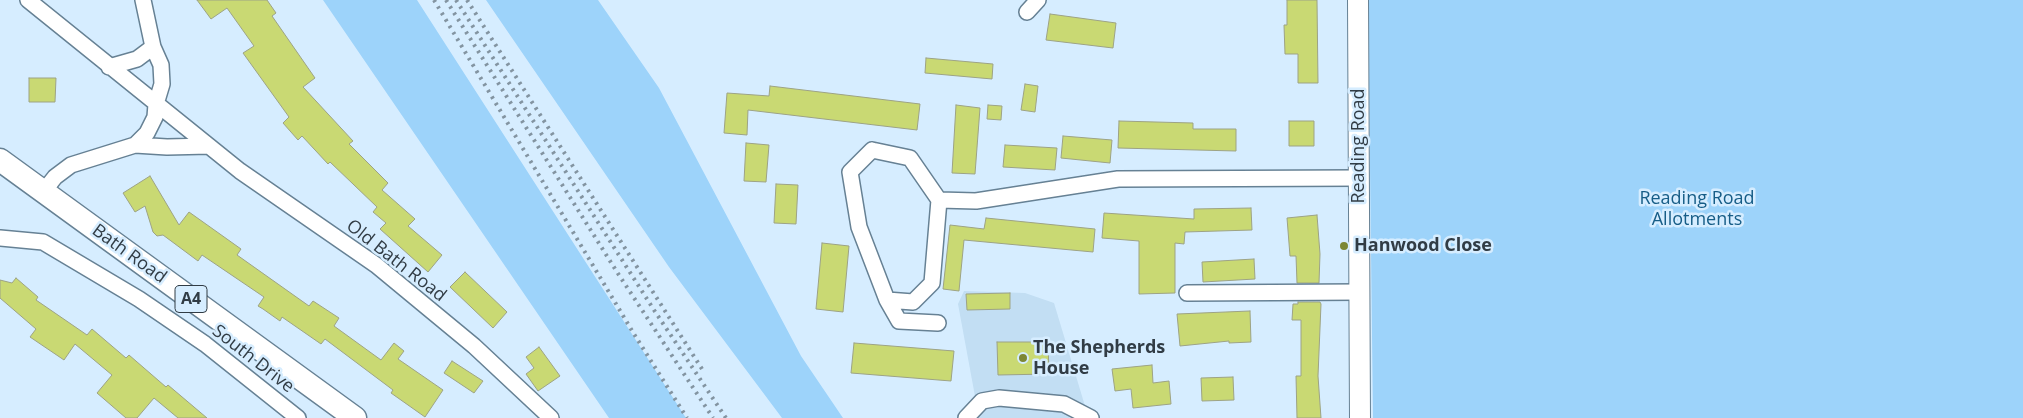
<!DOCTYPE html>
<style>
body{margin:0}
canvas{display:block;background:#d6edff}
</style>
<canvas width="2023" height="418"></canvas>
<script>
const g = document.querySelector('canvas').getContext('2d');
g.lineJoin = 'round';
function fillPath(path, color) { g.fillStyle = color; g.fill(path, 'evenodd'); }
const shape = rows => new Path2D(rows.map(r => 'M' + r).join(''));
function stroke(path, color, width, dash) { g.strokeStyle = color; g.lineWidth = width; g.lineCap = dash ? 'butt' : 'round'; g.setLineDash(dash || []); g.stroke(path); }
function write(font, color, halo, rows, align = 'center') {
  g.font = font + ' "Open Sans",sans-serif'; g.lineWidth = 5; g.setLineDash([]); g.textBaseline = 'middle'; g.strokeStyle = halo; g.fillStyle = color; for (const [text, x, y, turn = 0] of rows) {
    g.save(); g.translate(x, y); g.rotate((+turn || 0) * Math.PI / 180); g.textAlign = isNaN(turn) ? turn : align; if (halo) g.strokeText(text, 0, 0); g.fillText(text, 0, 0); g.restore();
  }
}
fillPath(shape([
 [964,291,1025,293,1054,303,1085,406,1069,418,979,418,958,304]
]), '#c2def3');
fillPath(shape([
 [323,0,417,0,686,418,609,418],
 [486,0,598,0,659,88,801,356,843,418,782,418,669,267],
 [1368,0,2023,0,2023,418,1373,418]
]), '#9dd3fa');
const building = shape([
 [197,0,267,0,276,13,272,16,315,78,303,87,353,141,349,144,388,183,382,190,415,219,408,226,442,255,428,272,380,229,386,223,373,212,377,207,330,162,328,164,302,136,298,140,283,123,289,117,243,53,254,46,227,8,211,19,197,0],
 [1287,0,1317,0,1318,83,1298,83,1298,54,1285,54,1284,25,1287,25,1287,0],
 [1050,14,1116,23,1113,48,1046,40,1050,14],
 [926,58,993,64,992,79,925,73,926,58],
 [29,78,56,78,55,102,29,102,29,78],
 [1025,84,1038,86,1035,112,1021,110,1025,84],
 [770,86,920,104,917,130,748,110,747,135,724,133,727,93,769,96,770,86],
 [956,105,980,108,975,174,952,173,956,105],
 [988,105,1002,106,1001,120,987,119,988,105],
 [1119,121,1193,123,1193,129,1236,129,1236,151,1118,148,1119,121],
 [1289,121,1314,121,1314,146,1289,146,1289,121],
 [1063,136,1112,140,1110,163,1061,158,1063,136],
 [746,143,769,145,766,182,744,181,746,143],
 [1005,145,1057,148,1055,170,1003,167,1005,145],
 [150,176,179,225,189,212,241,249,237,255,309,306,313,301,339,318,334,326,381,360,394,343,404,351,398,359,443,390,425,417,391,393,393,390,325,339,321,344,282,317,280,321,263,309,258,306,264,297,202,255,198,261,163,235,157,236,153,232,145,206,135,212,123,193,150,176],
 [776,184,798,185,796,224,774,223,776,184],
 [1251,208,1252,230,1185,232,1184,244,1175,243,1175,293,1139,294,1139,241,1102,238,1104,213,1194,219,1194,209,1251,208],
 [1317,215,1320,254,1319,283,1297,283,1296,256,1290,256,1287,218,1317,215],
 [986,218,1095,229,1093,252,964,240,959,291,943,289,950,225,984,229,986,218],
 [822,243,849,246,843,312,816,309,822,243],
 [1254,259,1255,279,1203,282,1202,262,1254,259],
 [465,272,507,312,493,328,450,287,465,272],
 [16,278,38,297,36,300,87,335,92,329,126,358,129,355,166,387,168,385,207,418,178,418,154,398,137,418,126,418,97,393,112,375,75,344,64,360,30,337,36,329,0,298,0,280,12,283,16,278],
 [1010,293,1010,309,967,310,966,294,1010,293],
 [1298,302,1320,302,1321,304,1318,376,1321,418,1297,418,1296,376,1301,376,1301,320,1292,320,1293,304,1298,304,1298,302],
 [1250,311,1251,342,1229,343,1229,341,1180,346,1177,314,1250,311],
 [997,342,1048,342,1049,374,998,375,997,342],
 [854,343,954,351,951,381,851,373,854,343],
 [539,347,560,376,538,391,526,374,534,368,526,357,539,347],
 [452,361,483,381,474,393,444,373,452,361],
 [1152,365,1153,383,1169,381,1171,404,1133,408,1131,389,1115,391,1112,369,1152,365],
 [1233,377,1234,400,1202,401,1201,378,1233,377]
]);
fillPath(building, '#c9d973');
stroke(building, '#9da385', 1);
const street = shape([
 [28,0,240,171,376,265,474,346,551,418],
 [1027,12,1038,0],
 [109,67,137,59,153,47],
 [135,145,167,147,209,146],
 [872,150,910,158,939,200,932,283,913,302,887,300,859,227,850,172,872,150],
 [44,191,55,177,71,165,135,145,147,133,155,117,156,104,162,84,161,65,153,47,143,0],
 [939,200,976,201,1118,179,1359,178],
 [0,238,43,242,139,299,205,344,298,418],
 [1187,293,1360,292],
 [887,300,899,321,938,323],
 [966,418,982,401,999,398,1064,404,1091,418]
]);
const secondary = shape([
 [1358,0,1360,418]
]);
const primary = shape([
 [0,160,355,418]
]);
stroke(street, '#668194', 18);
stroke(secondary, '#668194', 22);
stroke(primary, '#668194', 25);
stroke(street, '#fff', 15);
stroke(secondary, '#fff', 20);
stroke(primary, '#fff', 22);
stroke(shape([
 [434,0,634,334,687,418],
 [446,0,617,272,713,418],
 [456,0,654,310,726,418],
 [467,0,702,369]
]), '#8394a1', 4, [2.5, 5]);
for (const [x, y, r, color] of [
 [1344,246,5,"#7c8734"],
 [1023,358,5,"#7c8734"]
]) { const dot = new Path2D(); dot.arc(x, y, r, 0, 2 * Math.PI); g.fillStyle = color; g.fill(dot); stroke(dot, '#d6edff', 2); }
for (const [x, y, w] of [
 [191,299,32]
]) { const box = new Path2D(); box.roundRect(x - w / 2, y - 13.5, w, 27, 4); g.fillStyle = '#d6edff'; g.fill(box); stroke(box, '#313c45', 1); }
write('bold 16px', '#313c45', null, [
 ["A4",191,299]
]);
write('18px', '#313c45', '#d6edff', [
 ["Reading Road",1359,146,-90],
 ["Bath Road",129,254,36],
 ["Old Bath Road",396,261,38],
 ["South Drive",253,359,38]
]);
write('18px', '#165d87', '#d6edff', [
 ["Reading Road",1697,199],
 ["Allotments",1697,220]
]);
write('bold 18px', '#313c45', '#d6edff', [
 ["Hanwood Close",1354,246],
 ["The Shepherds",1033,348],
 ["House",1033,369]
], 'left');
</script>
